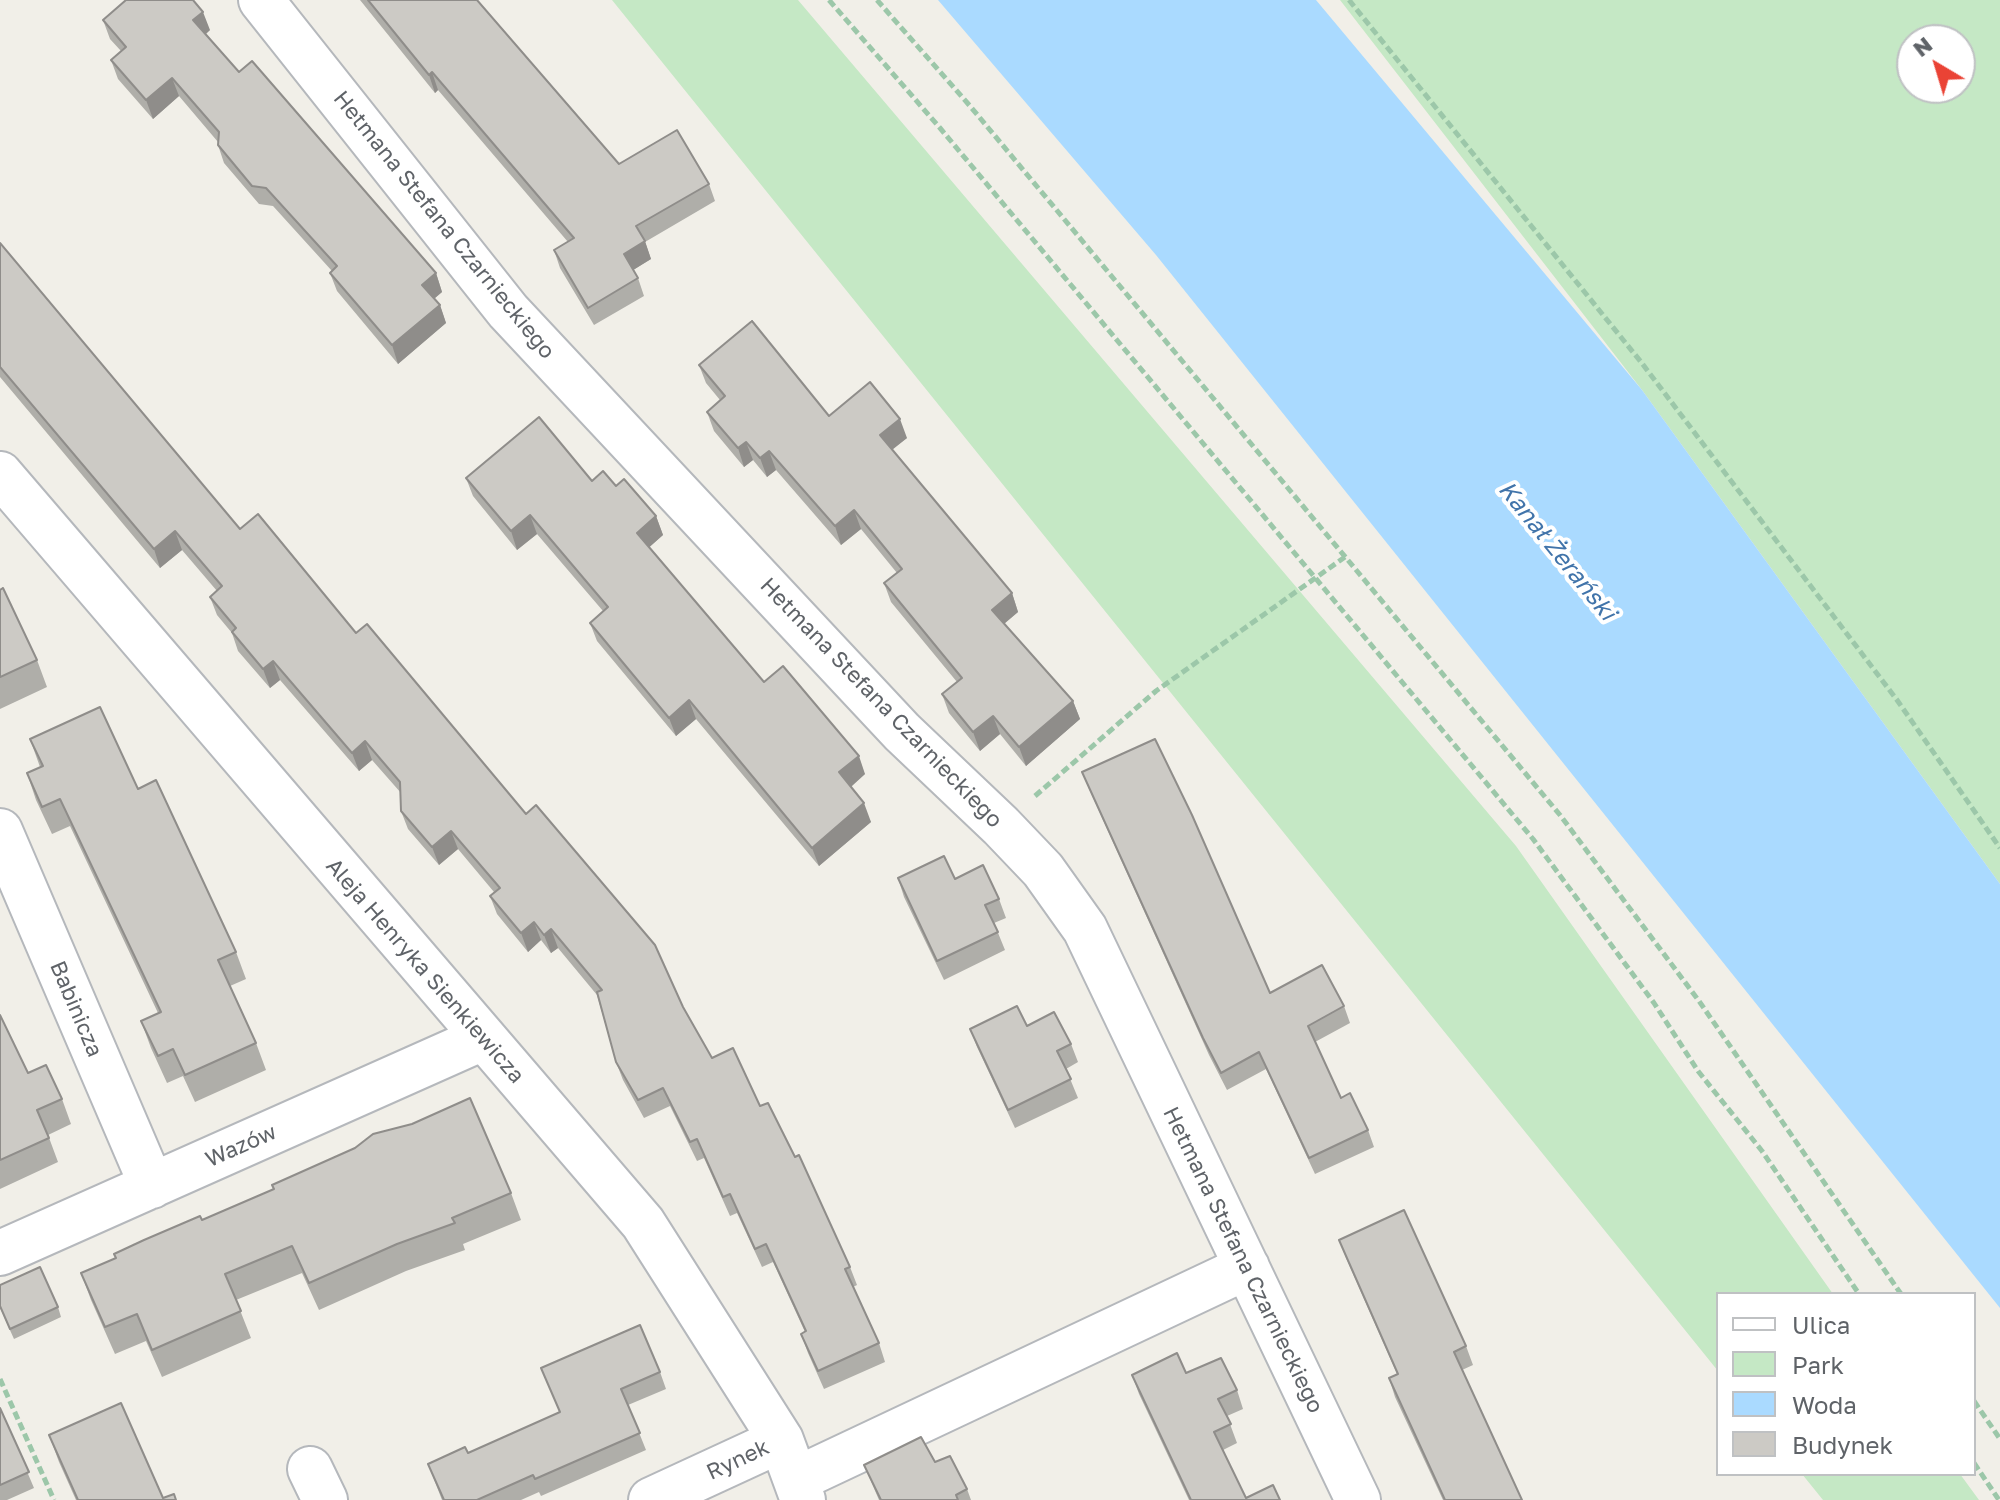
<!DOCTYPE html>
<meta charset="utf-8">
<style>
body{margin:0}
#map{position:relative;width:2000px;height:1500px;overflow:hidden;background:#f1efe8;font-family:"Golos Text",sans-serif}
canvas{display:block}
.legend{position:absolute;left:1716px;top:1292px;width:260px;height:184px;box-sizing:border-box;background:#fff;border:2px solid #bfc1c3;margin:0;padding:10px 14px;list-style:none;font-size:24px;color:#5f6368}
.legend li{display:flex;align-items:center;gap:16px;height:40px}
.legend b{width:40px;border:2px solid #bfc1c3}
.north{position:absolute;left:1896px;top:24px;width:80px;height:80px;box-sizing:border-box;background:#fff;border:2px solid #bfc1c3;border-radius:50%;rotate:322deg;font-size:22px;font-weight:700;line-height:32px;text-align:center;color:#5f6368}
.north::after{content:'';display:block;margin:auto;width:28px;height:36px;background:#ea4335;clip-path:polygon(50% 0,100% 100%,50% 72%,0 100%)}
</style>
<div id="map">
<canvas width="2000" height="1500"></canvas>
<ul class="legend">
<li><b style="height:10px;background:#fff"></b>Ulica</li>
<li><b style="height:22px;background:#c5e8c5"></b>Park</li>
<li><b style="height:22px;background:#aadaff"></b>Woda</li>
<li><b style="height:22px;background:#cccac5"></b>Budynek</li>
</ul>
<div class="north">N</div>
</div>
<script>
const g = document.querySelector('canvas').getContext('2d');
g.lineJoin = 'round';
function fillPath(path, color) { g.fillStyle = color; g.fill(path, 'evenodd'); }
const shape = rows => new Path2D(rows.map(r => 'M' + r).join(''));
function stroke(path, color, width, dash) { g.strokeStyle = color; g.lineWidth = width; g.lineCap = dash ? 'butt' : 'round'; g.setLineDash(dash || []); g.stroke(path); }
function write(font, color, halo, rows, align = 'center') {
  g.font = font + ' "Golos Text",sans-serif'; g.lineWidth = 8; g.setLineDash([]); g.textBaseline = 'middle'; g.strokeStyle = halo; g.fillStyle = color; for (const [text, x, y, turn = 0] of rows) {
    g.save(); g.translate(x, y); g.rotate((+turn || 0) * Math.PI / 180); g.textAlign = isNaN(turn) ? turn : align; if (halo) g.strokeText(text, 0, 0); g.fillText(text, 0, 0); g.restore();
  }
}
fillPath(shape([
 [612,0,798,0,1516,846,1833,1294,1718,1294,1718,1371],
 [1340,0,2000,0,2000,884,1642,390],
 [1912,40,1960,40,1960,88,1912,88],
 [1802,1474,1960,1474,1979,1500,1823,1500]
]), '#c5e8c5');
fillPath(shape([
 [938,0,1316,0,1642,390,2000,884,2000,1308,1156,255]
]), '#aadaff');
const minor = shape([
 [261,0,508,311,902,732,1001,826,1043,870,1085,929,1358,1500],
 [0,474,643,1223,781,1440,803,1500],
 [0,831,152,1186],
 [0,1253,483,1038],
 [310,1469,325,1500],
 [797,1479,1247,1267],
 [651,1500,781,1440]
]);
stroke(minor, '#b5b8bc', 48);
stroke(shape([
 [829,0,940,128,1533,839,1654,1003,1698,1071,1762,1151,1859,1294],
 [877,0,970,106,1560,815,1699,1001,1901,1294],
 [1349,0,1641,362,1897,700,2000,848],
 [1035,796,1156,691,1345,557],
 [0,1379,54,1500],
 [1974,1401,2000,1439],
 [1974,1463,1999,1500]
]), '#9cc7a9', 5, [8, 4]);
stroke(minor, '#fff', 44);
fillPath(shape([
 [360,0,477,0,619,164,709,184,715,201,645,242,651,259,633,270,638,278,644,296,594,325,560,268,554,250,568,242,438,90,435,93],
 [103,20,210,30,206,34,239,72,436,273,442,292,434,299,440,305,446,323,398,364,337,291,330,273,332,271,273,206,259,204,224,163,218,145,218,142,179,96,153,119,118,79,111,60,121,51,110,39],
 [0,243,240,529,356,633,683,1007,712,1058,760,1106,850,1267,857,1285,853,1287,879,1343,885,1362,824,1389,808,1353,801,1334,805,1332,773,1262,762,1267,737,1213,730,1216,704,1158,697,1161,670,1106,644,1118,623,1080,616,1062,597,995,558,948,551,953,541,940,528,952,497,914,490,896,494,892,458,849,439,865,408,829,401,811,401,793,372,760,359,771,280,680,270,688,238,651,232,633,217,615,210,597,217,591,182,550,160,568,0,377],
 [699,365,829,416,907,438,892,449,1012,593,1018,612,1004,624,1073,701,1080,719,1026,766,1000,734,980,751,949,713,942,694,957,682,891,602,884,583,897,573,861,529,841,545,776,470,767,477,753,460,744,467,714,431,707,412,720,400,706,383],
 [466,478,592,481,616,486,656,516,663,535,649,547,764,682,865,774,851,787,871,822,819,866,696,719,676,736,597,641,590,623,603,611,537,534,517,550,473,496],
 [0,590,37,660,47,687,0,709],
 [30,739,138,789,236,952,246,979,230,986,256,1043,266,1070,195,1102,183,1076,167,1083,151,1048,141,1021,158,1013,70,826,52,834,36,800,27,773,40,767],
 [1082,772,1270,993,1344,1006,1350,1023,1315,1042,1341,1098,1368,1130,1374,1147,1315,1174,1266,1069,1227,1090,1209,1055,1089,789],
 [898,878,955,879,999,899,1006,918,994,923,1005,950,944,980,904,897],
 [0,1015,28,1073,62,1099,71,1124,48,1135,58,1162,0,1189],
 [1027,1026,1071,1044,1078,1062,1066,1069,1078,1098,1015,1128,977,1047,970,1029],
 [511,1193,521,1220,463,1244,465,1250,406,1271,319,1310,302,1273,236,1300,251,1338,162,1377,146,1341,115,1354,91,1300,81,1273,202,1220],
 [1339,1240,1466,1346,1473,1365,1462,1370,1522,1500,1443,1500,1395,1397,1389,1378,1397,1374,1346,1258],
 [0,1285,58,1307,61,1317,14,1339,0,1308],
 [541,1368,660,1372,666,1389,628,1405,646,1450,541,1496,539,1492,521,1500,442,1500,428,1464,468,1453,560,1413],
 [1132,1375,1237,1390,1243,1409,1227,1416,1237,1443,1223,1450,1246,1498,1280,1500,1189,1500,1139,1394],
 [0,1408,34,1488,7,1500,0,1500],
 [49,1435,163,1498,176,1500,76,1500,59,1462],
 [935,1462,967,1489,971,1500,879,1500,864,1465]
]), '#afaea9');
fillPath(shape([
 [203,12,210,30,200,39,193,20],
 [432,72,438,90,435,93,429,75],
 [172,78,179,96,153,119,146,100],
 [645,241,651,259,630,272,624,254],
 [436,273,442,292,429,303,422,285],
 [440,305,446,323,398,364,392,345],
 [900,419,907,438,887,454,880,435],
 [746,442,753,460,744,467,738,448],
 [769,451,776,470,767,477,760,458],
 [854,510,861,529,841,545,835,526],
 [530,515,537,534,517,550,511,531],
 [656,516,663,535,644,552,637,533],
 [175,531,182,550,160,568,154,549],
 [1012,593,1018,612,999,628,992,610],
 [273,661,280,680,270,688,263,669],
 [689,700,696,719,676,736,669,718],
 [1073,701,1080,719,1026,766,1019,747],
 [993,716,1000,734,980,751,973,732],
 [365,741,372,760,359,771,352,753],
 [859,756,865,774,846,791,839,772],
 [864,803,871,822,819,866,812,848],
 [451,831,458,849,439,865,432,847],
 [534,922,541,940,528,952,521,933],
 [551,929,558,948,551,953,544,935]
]), '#8f8d8a');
const building = shape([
 [126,0,193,0,203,12,193,20,239,72,252,61,436,273,422,285,440,305,392,345,330,273,337,266,266,188,252,186,218,145,219,132,172,78,146,100,111,60,126,47,103,20,126,0],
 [368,0,477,0,619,164,677,130,709,184,636,226,645,241,624,254,638,278,588,308,554,250,574,238,432,72,429,75,368,0],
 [0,243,240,529,258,514,356,633,367,624,526,814,536,805,655,945,683,1007,712,1058,733,1048,760,1106,768,1103,795,1157,799,1155,850,1267,845,1269,879,1343,818,1371,801,1334,806,1331,766,1244,755,1249,730,1194,723,1197,697,1139,690,1142,663,1088,638,1100,616,1062,597,992,602,990,551,929,544,935,534,922,521,933,490,896,500,888,451,831,432,847,401,811,400,782,365,741,352,753,273,661,263,669,232,632,236,628,210,597,222,586,175,531,154,549,0,367,0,243],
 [752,321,829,416,870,382,900,419,880,435,1012,593,992,610,1073,701,1019,747,993,716,973,732,942,694,962,678,884,583,902,569,854,510,835,526,769,451,760,458,746,442,738,448,707,412,725,396,699,365,752,321],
 [539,417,592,481,603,471,616,486,624,479,656,516,637,533,764,682,783,666,859,756,839,772,864,803,812,848,689,700,669,718,590,623,608,607,530,515,511,531,466,478,539,417],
 [3,588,37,660,0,677,0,590,3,588],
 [100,707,138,789,156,780,236,952,218,960,256,1043,185,1075,173,1049,158,1056,141,1021,161,1012,60,799,42,807,27,773,43,766,30,739,100,707],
 [1155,739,1192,815,1270,993,1322,965,1344,1006,1308,1026,1341,1098,1350,1093,1368,1130,1309,1158,1259,1052,1221,1073,1203,1038,1082,772,1155,739],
 [944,856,955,879,983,865,999,899,985,905,998,932,937,961,898,878,944,856],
 [1017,1006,1027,1026,1054,1012,1071,1044,1057,1051,1071,1079,1008,1110,970,1029,1017,1006],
 [0,1015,28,1073,46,1065,62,1099,37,1110,49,1138,0,1160,0,1015],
 [470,1098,511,1193,452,1218,455,1223,397,1244,309,1283,292,1246,225,1274,241,1311,152,1350,137,1314,105,1327,81,1273,116,1258,114,1254,144,1240,200,1216,202,1220,274,1189,272,1185,355,1148,373,1134,412,1124,470,1098],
 [1404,1210,1466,1346,1454,1352,1522,1500,1445,1500,1389,1378,1398,1374,1339,1240,1404,1210],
 [40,1267,58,1307,10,1329,0,1306,0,1285,40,1267],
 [640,1325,660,1372,621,1389,640,1433,535,1479,533,1475,477,1500,444,1500,428,1464,465,1447,468,1453,560,1412,541,1368,640,1325],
 [1177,1353,1186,1373,1221,1358,1237,1390,1218,1399,1231,1424,1214,1432,1246,1498,1273,1485,1280,1500,1191,1500,1132,1375,1177,1353],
 [121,1403,163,1498,174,1494,176,1500,78,1500,49,1435,121,1403],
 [0,1408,29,1472,0,1485,0,1408],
 [921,1437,935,1462,950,1456,967,1489,956,1495,958,1500,881,1500,864,1465,921,1437]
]);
fillPath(building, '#cccac5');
stroke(building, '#8f8d8a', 2);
write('22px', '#5f6368', '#fff', [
 ["Hetmana Stefana Czarnieckiego",444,225,51],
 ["Hetmana Stefana Czarnieckiego",881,703,46],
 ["Aleja Henryka Sienkiewicza",425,971,49],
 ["Babinicza",76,1009,67],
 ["Wazów",241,1146,-24],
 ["Hetmana Stefana Czarnieckiego",1243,1260,64],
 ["Rynek",738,1460,-25]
]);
write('italic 24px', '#4174aa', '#fff', [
 ["Kanał Żerański",1557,551,51]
]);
</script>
